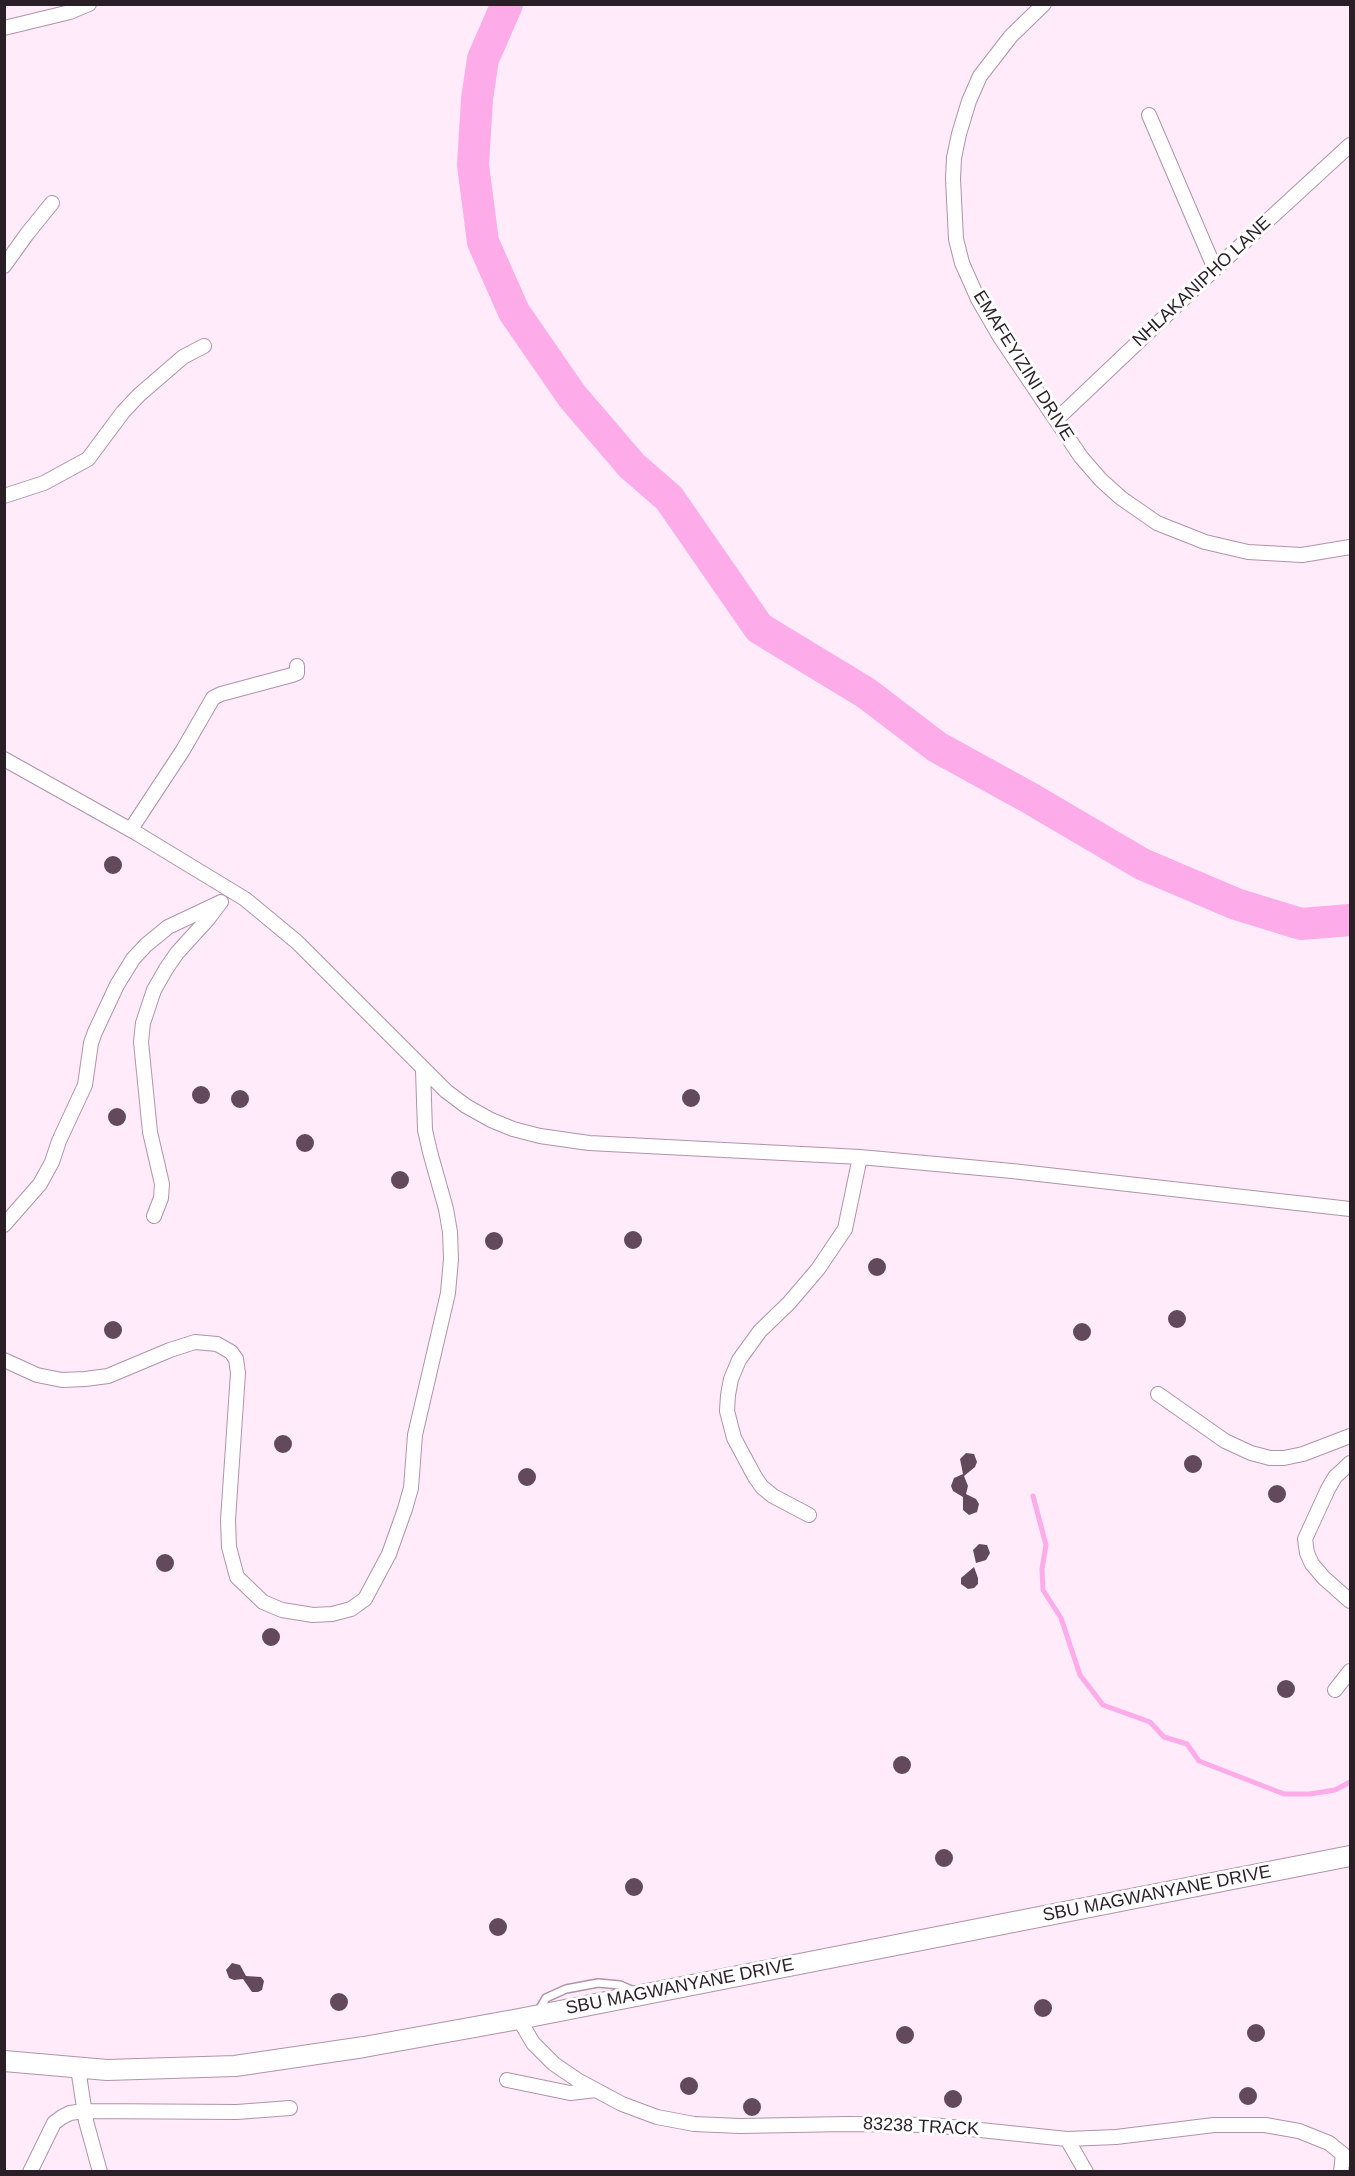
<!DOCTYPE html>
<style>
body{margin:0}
#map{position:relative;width:1355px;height:2176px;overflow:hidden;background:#ffebf9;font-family:Arial,sans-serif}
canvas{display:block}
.frame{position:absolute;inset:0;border:6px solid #2a1f27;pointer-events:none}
</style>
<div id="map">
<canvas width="1355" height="2176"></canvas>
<div class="frame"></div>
</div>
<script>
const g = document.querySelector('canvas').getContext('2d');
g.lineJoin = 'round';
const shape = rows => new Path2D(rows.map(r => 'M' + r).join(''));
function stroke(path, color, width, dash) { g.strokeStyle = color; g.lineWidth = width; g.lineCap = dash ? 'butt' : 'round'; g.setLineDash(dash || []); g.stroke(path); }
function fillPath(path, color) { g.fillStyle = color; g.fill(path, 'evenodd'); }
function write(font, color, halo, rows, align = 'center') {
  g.font = font + ' Arial,sans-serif'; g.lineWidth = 6; g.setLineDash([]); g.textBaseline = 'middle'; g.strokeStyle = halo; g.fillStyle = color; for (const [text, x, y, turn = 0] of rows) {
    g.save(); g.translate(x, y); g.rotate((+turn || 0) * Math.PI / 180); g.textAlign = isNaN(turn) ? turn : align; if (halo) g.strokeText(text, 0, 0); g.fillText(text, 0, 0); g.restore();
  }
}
stroke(shape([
 [1033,1496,1046,1545,1042,1569,1043,1590,1061,1618,1080,1675,1103,1705,1150,1722,1164,1737,1187,1744,1199,1761,1284,1794,1310,1794,1335,1790,1350,1782]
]), '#feabea', 5);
stroke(shape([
 [507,4,483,59,477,99,473,165,483,242,514,312,572,396,632,466,669,498,759,628,866,693,937,747,1028,797,1142,864,1236,904,1301,924,1350,920]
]), '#feabea', 32);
fillPath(shape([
 '104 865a9 9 0 1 1 18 0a9 9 0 1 1-18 0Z',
 '192 1095a9 9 0 1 1 18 0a9 9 0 1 1-18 0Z',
 '682 1098a9 9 0 1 1 18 0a9 9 0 1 1-18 0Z',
 '231 1099a9 9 0 1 1 18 0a9 9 0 1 1-18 0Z',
 '108 1117a9 9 0 1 1 18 0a9 9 0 1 1-18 0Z',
 '296 1143a9 9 0 1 1 18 0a9 9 0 1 1-18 0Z',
 '391 1180a9 9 0 1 1 18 0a9 9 0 1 1-18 0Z',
 '624 1240a9 9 0 1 1 18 0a9 9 0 1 1-18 0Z',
 '485 1241a9 9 0 1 1 18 0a9 9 0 1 1-18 0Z',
 '868 1267a9 9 0 1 1 18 0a9 9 0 1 1-18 0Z',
 '1168 1319a9 9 0 1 1 18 0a9 9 0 1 1-18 0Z',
 '104 1330a9 9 0 1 1 18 0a9 9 0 1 1-18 0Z',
 '1073 1332a9 9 0 1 1 18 0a9 9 0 1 1-18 0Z',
 '274 1444a9 9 0 1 1 18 0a9 9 0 1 1-18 0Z',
 [966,1453,974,1454,977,1462,975,1467,964,1476,968,1486,966,1494,976,1499,979,1504,977,1512,969,1515,963,1510,963,1497,953,1491,951,1486,954,1478,963,1474,960,1459],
 '1184 1464a9 9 0 1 1 18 0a9 9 0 1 1-18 0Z',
 '518 1477a9 9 0 1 1 18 0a9 9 0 1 1-18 0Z',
 '1268 1494a9 9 0 1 1 18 0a9 9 0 1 1-18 0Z',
 [979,1544,987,1545,990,1553,986,1560,976,1563,973,1550],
 '156 1563a9 9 0 1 1 18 0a9 9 0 1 1-18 0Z',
 [974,1567,978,1578,978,1584,974,1588,968,1589,961,1584,961,1578],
 '262 1637a9 9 0 1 1 18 0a9 9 0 1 1-18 0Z',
 '1277 1689a9 9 0 1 1 18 0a9 9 0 1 1-18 0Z',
 '893 1765a9 9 0 1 1 18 0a9 9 0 1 1-18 0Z',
 '935 1858a9 9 0 1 1 18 0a9 9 0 1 1-18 0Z',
 '625 1887a9 9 0 1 1 18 0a9 9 0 1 1-18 0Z',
 '489 1927a9 9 0 1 1 18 0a9 9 0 1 1-18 0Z',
 [232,1963,240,1965,246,1976,261,1977,264,1981,262,1990,258,1992,252,1992,243,1979,234,1980,229,1978,226,1970],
 '330 2002a9 9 0 1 1 18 0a9 9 0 1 1-18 0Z',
 '1034 2008a9 9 0 1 1 18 0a9 9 0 1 1-18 0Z',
 '1247 2033a9 9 0 1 1 18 0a9 9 0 1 1-18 0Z',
 '896 2035a9 9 0 1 1 18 0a9 9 0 1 1-18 0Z',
 '680 2086a9 9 0 1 1 18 0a9 9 0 1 1-18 0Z',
 '1239 2096a9 9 0 1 1 18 0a9 9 0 1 1-18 0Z',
 '944 2099a9 9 0 1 1 18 0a9 9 0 1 1-18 0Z',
 '743 2107a9 9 0 1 1 18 0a9 9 0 1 1-18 0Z'
]), '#63495c');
const service = shape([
 [539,2010,546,1998,566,1989,598,1983,620,1985,634,1991]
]);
const minor = shape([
 [1044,4,1011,36,980,76,969,101,959,134,954,158,953,179,956,239,962,263,978,299,1000,337,1081,457,1101,480,1121,498,1157,523,1205,542,1248,552,1302,555,1350,547],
 [4,28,70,12,89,4],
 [1149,115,1215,269],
 [4,266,27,234,52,203],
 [1056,420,1215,269,1350,145],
 [4,496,44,483,88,459,123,412,139,395,183,357,204,346],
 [4,759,138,834,245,899,297,942,446,1091,466,1106,491,1120,513,1129,540,1136,589,1143,860,1157,1012,1171,1350,1209],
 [131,829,183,750,213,698,221,694,292,675,297,673,297,666],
 [154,1216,161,1198,162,1184,150,1132,141,1042,143,1023,154,990,166,969,177,953,208,919,220,903],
 [4,1225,40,1184,52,1162,59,1141,85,1085,91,1043,95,1032,117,985,133,959,146,945,168,927,221,902],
 [4,1360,37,1375,62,1380,85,1379,108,1376,170,1350,195,1342,217,1344,231,1352,236,1359,238,1373,228,1520,229,1547,237,1577,263,1602,282,1610,313,1615,332,1614,351,1609,365,1599,389,1554,405,1509,411,1488,415,1435,448,1293,451,1259,450,1232,446,1209,430,1152,425,1130,423,1070],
 [1158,1394,1225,1441,1251,1453,1270,1458,1284,1458,1303,1454,1350,1436],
 [1350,1463,1335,1477,1328,1489,1305,1539,1307,1553,1312,1564,1324,1578,1350,1601],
 [809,1515,773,1496,762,1487,755,1477,734,1438,727,1411,728,1395,731,1379,739,1360,760,1331,789,1303,818,1269,845,1229,860,1157],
 [1335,1690,1350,1671],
 [519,2019,533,2043,554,2064,579,2081,622,2104,657,2117,694,2124,740,2126,847,2124,932,2125,1067,2139,1116,2137,1214,2125,1265,2125,1299,2131,1329,2143,1350,2160],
 [78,2068,86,2121,100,2172],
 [507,2080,570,2093,596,2090],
 [1067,2139,1086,2172],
 [30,2172,54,2123,62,2117,70,2113,84,2111,237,2112,290,2108],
 [1341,2172,1343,2154]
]);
const secondary = shape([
 [4,2061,107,2070,235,2066,364,2047,519,2019,1350,1856]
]);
stroke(service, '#b193a9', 10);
stroke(minor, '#b193a9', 16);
stroke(secondary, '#b193a9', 22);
stroke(service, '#fff', 7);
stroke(minor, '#fff', 14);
stroke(secondary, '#fff', 20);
write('18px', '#2a1f27', '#fff', [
 ["NHLAKANIPHO LANE",1202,282,-43],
 ["EMAFEYIZINI DRIVE",1023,366,58],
 ["SBU MAGWANYANE DRIVE",1157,1894,-11],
 ["SBU MAGWANYANE DRIVE",680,1987,-11],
 ["83238 TRACK",921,2127,3]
]);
</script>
